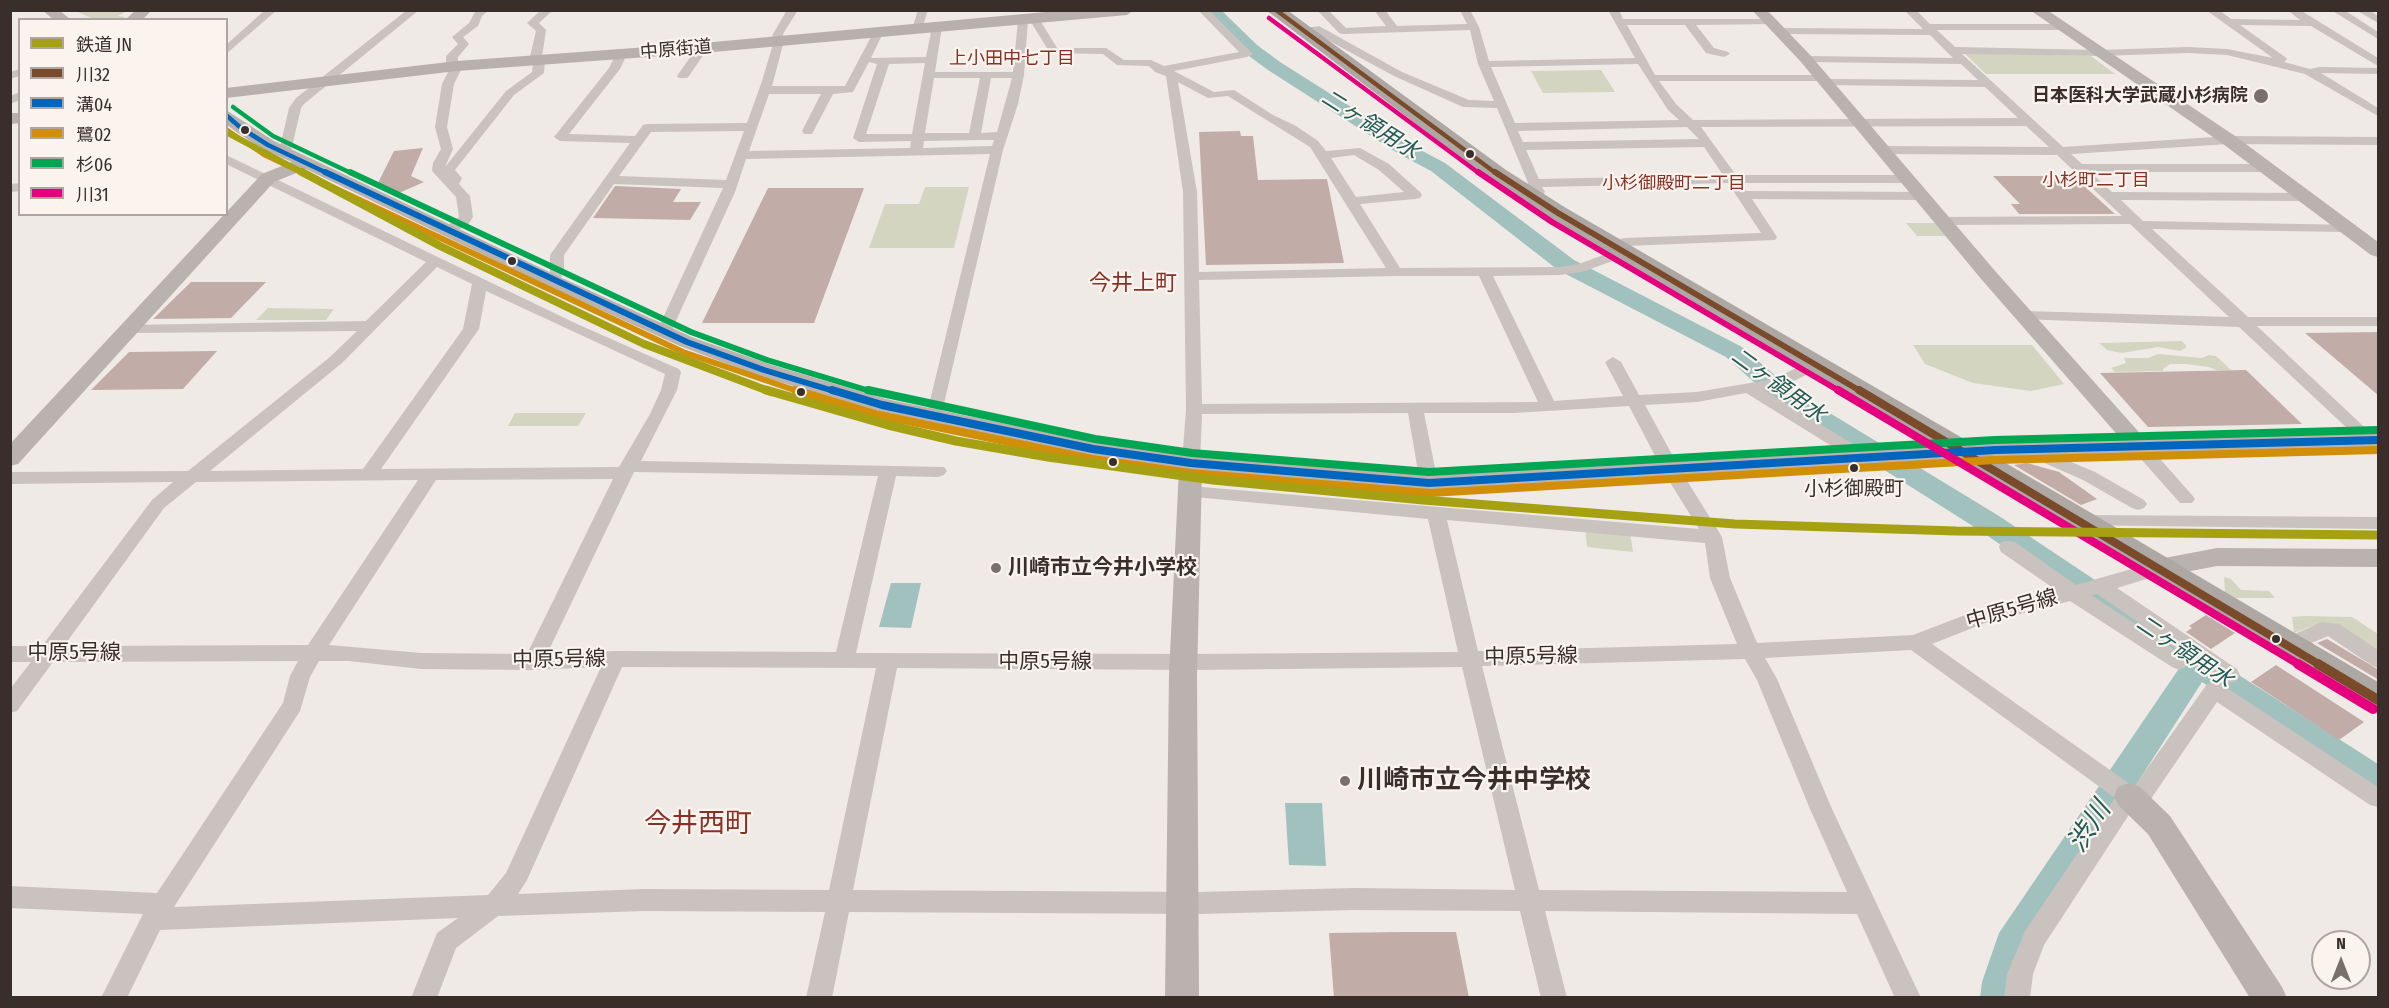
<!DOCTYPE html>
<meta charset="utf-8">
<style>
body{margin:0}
#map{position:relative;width:2389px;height:1008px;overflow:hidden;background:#efeae5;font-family:"Fira Sans Condensed","Noto Sans JP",sans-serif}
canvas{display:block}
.frame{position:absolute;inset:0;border:12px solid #3a2e2b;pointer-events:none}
.legend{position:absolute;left:18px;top:18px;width:210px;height:198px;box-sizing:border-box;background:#fbf3ee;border:2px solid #aea4a0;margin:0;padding:8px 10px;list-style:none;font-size:18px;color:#3a2e2b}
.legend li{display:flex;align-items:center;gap:12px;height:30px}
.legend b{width:30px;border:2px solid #aea4a0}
.north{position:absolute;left:2311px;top:930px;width:60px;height:60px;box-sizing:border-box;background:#fbf3ee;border:2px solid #aea4a0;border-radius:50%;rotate:0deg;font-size:16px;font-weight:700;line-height:24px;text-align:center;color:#3a2e2b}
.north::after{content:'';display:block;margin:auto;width:21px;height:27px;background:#79706c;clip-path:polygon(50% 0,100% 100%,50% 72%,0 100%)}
</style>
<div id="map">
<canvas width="2389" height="1008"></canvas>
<div class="frame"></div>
<ul class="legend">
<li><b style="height:8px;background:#a6a113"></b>鉄道 JN</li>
<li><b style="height:8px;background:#7a4b2a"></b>川32</li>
<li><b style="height:8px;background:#0065bd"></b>溝04</li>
<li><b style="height:8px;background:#d18e09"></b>鷺02</li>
<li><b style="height:8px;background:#00a651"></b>杉06</li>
<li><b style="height:8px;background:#e5007d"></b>川31</li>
</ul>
<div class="north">N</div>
</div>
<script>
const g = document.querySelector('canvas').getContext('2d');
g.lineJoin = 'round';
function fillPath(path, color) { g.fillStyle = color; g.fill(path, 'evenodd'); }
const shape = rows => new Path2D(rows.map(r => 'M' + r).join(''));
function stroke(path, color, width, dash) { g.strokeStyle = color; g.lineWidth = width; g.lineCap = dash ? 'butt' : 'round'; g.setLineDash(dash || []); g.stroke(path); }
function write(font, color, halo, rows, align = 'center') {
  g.font = font + ' "Fira Sans Condensed","Noto Sans JP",sans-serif'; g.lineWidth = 4.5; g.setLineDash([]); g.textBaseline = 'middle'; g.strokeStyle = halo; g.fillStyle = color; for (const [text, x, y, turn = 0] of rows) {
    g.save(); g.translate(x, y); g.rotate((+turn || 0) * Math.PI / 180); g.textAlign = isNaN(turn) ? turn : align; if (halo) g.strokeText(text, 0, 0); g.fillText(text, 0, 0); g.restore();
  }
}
fillPath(shape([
 [76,11,127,11,118,16,125,17,121,20,93,19],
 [1964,53,2091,56,2115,74,1986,74],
 [1601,70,1615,92,1543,93,1531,71],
 [925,187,969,187,954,248,869,248,885,204,919,204],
 [1906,223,1935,223,1946,236,1917,236],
 [267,309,267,308,334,309,326,320,256,320],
 [2182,341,2187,347,2180,351,2158,347,2122,353,2107,350,2099,343],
 [1913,345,2032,345,2064,384,2031,391,1973,383,1925,364],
 [2158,354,2202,358,2209,355,2216,356,2231,370,2216,370,2209,367,2186,364,2170,364,2163,369,2163,371,2115,372,2111,368,2126,363,2124,358,2148,358],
 [515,413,586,413,578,426,508,426],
 [1585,528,1630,532,1633,552,1587,547],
 [2224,577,2231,579,2241,590,2269,591,2275,598,2235,598,2225,592],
 [2305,616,2352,617,2378,634,2378,654,2333,624,2315,625,2294,633,2292,617]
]), '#d3d5c0');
fillPath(shape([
 [891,583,921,583,911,628,879,627],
 [1285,803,1322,803,1326,866,1289,865]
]), '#a1c1be');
fillPath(shape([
 [1204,10,1221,10,1257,45,1280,62,1413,146,1445,163,1574,260,1742,347,1792,390,1999,516,2209,656,2378,764,2378,795,2366,791,2202,682,2029,952,2018,998,1980,998,1982,982,1999,933,2180,667,1979,530,1774,400,1726,357,1558,270,1431,171,1399,154,1268,70,1245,53,1204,10]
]), '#a1c1be');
fillPath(shape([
 [1240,131,1241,136,1253,136,1258,180,1327,179,1344,263,1206,265,1199,132],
 [423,148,411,176,424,182,399,193,378,183,394,151],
 [1993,176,2073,176,2115,214,2019,214,2011,204,2020,204],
 [615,186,681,189,673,202,701,202,690,220,593,218],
 [768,188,864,188,814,323,702,323],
 [191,282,266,282,231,318,153,319],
 [2379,332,2379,396,2305,333],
 [217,351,183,389,91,390,129,352],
 [2246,370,2302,424,2148,427,2100,373],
 [2027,463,2059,472,2097,499,2081,505,2014,465],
 [2206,615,2235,633,2211,649,2186,632,2192,628,2189,626],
 [2327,639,2379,670,2379,680,2317,643],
 [2276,665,2364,722,2339,740,2251,682],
 [1401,932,1456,932,1469,998,1334,998,1329,933]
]), '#c2aca7');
fillPath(shape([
 [265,10,277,10,226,54,226,45,265,10],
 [407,10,419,10,304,104,301,108,291,151,285,155,281,154,279,151,289,108,296,98,407,10],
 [476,10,489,10,482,16,478,26,463,37,469,44,458,57,458,63,463,66,454,84,447,127,453,149,445,167,506,91,532,72,533,64,529,61,536,31,527,23,541,10,553,10,539,23,546,30,542,57,545,60,544,73,514,95,455,170,462,178,459,184,470,196,473,217,468,225,447,235,440,231,459,217,456,197,432,171,433,163,441,149,435,127,442,84,449,70,446,67,446,56,458,44,452,37,469,23,476,10],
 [787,10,798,10,783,34,784,41,772,86,845,86,873,33,878,30,883,33,871,58,926,57,932,27,937,24,942,27,935,72,1013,72,1018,20,1023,17,1028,20,1024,75,1018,104,1003,150,940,421,928,421,926,417,990,154,746,159,735,192,669,336,659,336,656,333,723,188,614,184,564,255,564,271,558,284,553,285,546,281,550,271,550,255,630,143,560,141,554,137,609,68,617,52,621,51,627,54,620,69,569,134,635,136,643,125,647,124,747,123,762,81,773,44,771,42,773,34,787,10],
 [869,62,877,64,853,138,859,142,911,141,910,148,749,151,769,94,821,94,802,131,804,134,812,134,833,94,853,92,869,62],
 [925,63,912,134,866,134,889,64,925,63],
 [934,78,980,78,969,133,925,133,934,78],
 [991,78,1012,78,997,132,981,133,991,78],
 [744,131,726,180,619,176,651,132,744,131],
 [977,140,994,140,992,146,923,148,924,141,977,140],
 [918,10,928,10,922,29,917,32,912,29,918,10],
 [1198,10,1209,10,1253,54,1247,57,1174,71,1214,92,1234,90,1273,115,1296,126,1318,141,1326,151,1360,148,1389,164,1420,192,1422,195,1420,198,1415,199,1360,204,1400,268,1560,267,1579,264,1619,249,1629,249,1631,252,1629,255,1582,272,1560,275,1493,276,1554,401,1623,396,1605,362,1613,357,1621,362,1639,395,1697,392,1774,379,1808,362,1820,362,1822,365,1820,368,1784,386,1764,390,1871,455,1874,459,1871,463,1859,463,1746,393,1697,402,1645,405,1681,471,1722,537,1730,578,1757,643,1913,635,1973,612,2056,590,2001,552,1999,547,2001,542,2008,541,2015,542,2076,585,2159,561,2166,563,2168,568,2166,573,2117,588,2237,669,2240,675,2237,681,2230,683,2223,681,2097,594,2091,595,2186,657,2189,662,2186,667,2179,670,2172,667,2070,601,1985,623,1932,644,2134,787,2207,684,2214,682,2221,684,2378,787,2378,807,2370,805,2217,702,2144,809,2136,811,2132,810,2044,945,2033,974,2030,998,2004,998,2007,974,2025,931,2115,798,1911,650,1765,658,1777,679,1832,809,1921,998,1895,998,1857,914,1545,911,1567,998,1541,998,1520,911,1354,910,1198,914,849,912,832,998,806,998,825,912,644,911,498,916,456,948,437,998,411,998,437,933,458,918,160,930,127,998,101,998,143,914,10,908,10,886,157,893,283,703,290,676,298,661,53,662,17,711,10,713,10,689,31,662,10,662,10,646,42,646,152,500,173,482,10,484,10,472,188,471,330,357,357,331,133,333,125,328,128,325,366,321,426,262,226,164,226,155,577,324,679,369,681,372,677,390,641,461,944,467,947,471,944,475,938,477,896,476,856,653,1193,654,1458,652,1428,519,1184,496,1181,492,1184,488,1190,486,1699,529,1663,471,1629,406,1514,413,1424,413,1438,483,1435,487,1429,489,1423,487,1420,483,1408,413,1202,414,1200,463,1197,467,1185,467,1182,463,1186,409,1183,192,1166,76,1155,72,1149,66,1117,65,1103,54,1050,53,1029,19,1034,16,1038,17,1057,48,1106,48,1124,60,1151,60,1164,66,1239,52,1198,10],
 [1178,82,1208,98,1228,96,1310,147,1386,268,1199,272,1197,192,1178,82],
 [1354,155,1379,170,1404,192,1356,197,1331,158,1354,155],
 [437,267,472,284,463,329,363,469,210,471,342,363,437,267],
 [1396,276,1479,276,1538,402,1202,404,1199,280,1396,276],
 [486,291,665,374,661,390,650,414,619,467,381,469,479,329,486,291],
 [634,472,878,476,836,652,615,651,547,654,634,472],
 [613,479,527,654,421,653,329,645,436,480,613,479],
 [418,480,308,645,64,646,164,508,196,482,418,480],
 [1447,520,1705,543,1710,578,1737,644,1478,651,1447,520],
 [1745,659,1757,680,1810,809,1847,892,1539,890,1482,666,1745,659],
 [319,661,349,661,421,669,533,670,601,667,506,873,488,895,174,907,300,711,310,677,319,661],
 [622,667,876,668,829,890,644,889,518,894,527,880,622,667],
 [1462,667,1515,890,1354,888,1198,892,853,890,897,668,1193,670,1462,667],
 [1317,10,1328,10,1346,28,1386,26,1374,10,1385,10,1397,26,1467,24,1460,10,1470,10,1479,27,1489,61,1635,58,1608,10,1619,10,1623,19,1771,19,1775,20,1775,24,1696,25,1714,48,1728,52,1730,54,1724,57,1706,53,1685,25,1627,25,1655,75,1822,75,1827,79,1978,80,1961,64,1806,62,1800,59,1806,56,1953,58,1930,35,1780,34,1775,31,1780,28,1923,29,1904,10,1916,10,1930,24,2062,24,2067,27,2062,30,1937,30,1955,47,2100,50,2188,47,2227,49,2273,58,2206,10,2219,10,2231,19,2300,20,2290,12,2300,10,2378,58,2378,66,2311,26,2240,25,2285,57,2287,59,2284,62,2310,69,2320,67,2378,68,2378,74,2321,73,2378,108,2378,116,2305,74,2227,55,2188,53,2100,56,1962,54,2063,147,2229,136,2378,137,2378,145,2229,144,2071,154,2082,164,2268,164,2274,168,2268,172,2090,172,2112,192,2305,193,2312,197,2305,201,2121,200,2143,221,2353,225,2355,228,2353,231,2348,232,2152,229,2248,317,2378,317,2378,326,2257,326,2378,440,2376,444,2370,445,2364,444,2239,327,2020,319,2017,316,2025,311,2229,317,2130,224,1943,225,1936,221,1943,217,2122,216,2057,155,1883,154,1877,150,1883,146,2049,147,2026,126,1701,127,1736,175,1907,175,1914,179,1907,183,1741,183,1746,191,1922,192,1929,196,1922,200,1752,199,1777,237,1775,240,1626,246,1613,250,1606,246,1608,243,1624,238,1761,233,1728,183,1542,187,1545,192,1543,195,1533,195,1497,108,1463,107,1394,76,1313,32,1303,34,1298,31,1299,29,1319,26,1402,72,1469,100,1494,101,1478,64,1470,30,1343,34,1339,33,1317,10],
 [1638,64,1668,110,1679,120,1515,123,1491,67,1638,64],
 [1659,81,1821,81,1826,85,1985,87,2018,118,1693,120,1676,104,1659,81],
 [1687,127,1699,139,1523,142,1518,131,1687,127],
 [1704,147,1723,175,1539,179,1526,150,1704,147],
 [2331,10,2344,10,2378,32,2378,39,2331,10],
 [2356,10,2369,10,2378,16,2378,23,2356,10],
 [702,45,708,48,689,76,687,78,679,78,677,76,698,46,702,45],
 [20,69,20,76,10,79,10,72,20,69],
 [20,92,20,100,10,104,10,96,20,92],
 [20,183,20,191,10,192,10,184,20,183],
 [2139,441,2145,442,2192,495,2195,499,2192,503,2180,503,2133,450,2130,446,2133,442,2139,441],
 [2028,444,2095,472,2144,500,2147,504,2144,508,2138,510,2132,508,2083,480,2022,453,2019,449,2022,445,2028,444],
 [2083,515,2378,517,2378,529,2077,525,2074,521,2077,517,2083,515],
 [2322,622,2339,624,2378,650,2378,668,2371,665,2328,636,2286,654,2279,651,2276,646,2279,641,2322,622]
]), '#c9c2be');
fillPath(shape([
 [42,10,59,10,71,20,54,20,42,10],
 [136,10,152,10,142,20,125,20,136,10],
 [1752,10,1767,10,1811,56,1996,272,2145,439,2378,433,2378,447,1995,457,1429,491,1202,471,1197,675,1199,998,1165,998,1169,675,1179,469,1093,456,882,412,756,375,680,346,546,285,306,169,274,182,18,464,10,466,10,444,262,174,292,162,262,149,235,131,226,124,226,110,274,141,560,277,694,338,772,365,886,399,1093,442,1191,456,1429,475,1995,443,2121,439,1982,280,1801,62,1752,10],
 [2030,10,2047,10,2235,136,2378,242,2378,257,2371,255,2223,144,2030,10],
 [2217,548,2378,549,2378,567,2217,566,2159,577,2150,574,2146,568,2150,562,2159,559,2217,548],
 [2129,783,2140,787,2170,816,2282,987,2287,998,2250,998,2148,834,2118,805,2114,796,2118,787,2129,783]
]), '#b9b2ae');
fillPath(shape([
 [1068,10,1134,10,1127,15,702,53,457,71,226,98,226,88,457,61,702,43,1068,10],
 [10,113,20,113,20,123,10,124,10,113]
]), '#b8b0ad');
fillPath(shape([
 [1266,10,1287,10,1506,170,1566,208,2059,494,2378,682,2378,714,2365,710,2037,508,1550,218,1490,180,1266,10]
]), '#aea8a4');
stroke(shape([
 [1276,10,1497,174]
]), '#7a4b2a', 4.5);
stroke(shape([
 [1495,172,1558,213,1862,392]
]), '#7a4b2a', 6);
stroke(shape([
 [1859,390,2320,665]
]), '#7a4b2a', 8);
stroke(shape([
 [2318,664,2378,700]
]), '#7a4b2a', 10);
stroke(shape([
 [226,115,241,128,268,145,329,174]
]), '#0065bd', 4.5);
stroke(shape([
 [325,172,687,342,764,370,837,392]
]), '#0065bd', 6);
stroke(shape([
 [832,390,882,405,1093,449,1191,463,1429,483,1995,450,2378,440]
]), '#0065bd', 8);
stroke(shape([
 [226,129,264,155,304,174]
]), '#d18e09', 4.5);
stroke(shape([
 [300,172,683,352,800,392]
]), '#d18e09', 6);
stroke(shape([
 [795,390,879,415,1092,459,1190,473,1430,493,1995,460,2378,450]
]), '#d18e09', 8);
stroke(shape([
 [233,107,273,136,353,174]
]), '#00a651', 4.5);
stroke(shape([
 [350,172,691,332,767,360,873,392]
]), '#00a651', 6);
stroke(shape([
 [868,390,1095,439,1192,453,1429,472,1995,440,2378,430]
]), '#00a651', 8);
stroke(shape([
 [1269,18,1480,174]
]), '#e5007d', 4.5);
stroke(shape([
 [1478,172,1552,222,1841,392]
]), '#e5007d', 6);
stroke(shape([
 [1838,390,2300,665]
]), '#e5007d', 8);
stroke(shape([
 [2298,664,2373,709]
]), '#e5007d', 10);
stroke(shape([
 [226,132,305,174]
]), '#a6a113', 6);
stroke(shape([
 [302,172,440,246,644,344,771,392]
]), '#a6a113', 8);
stroke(shape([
 [766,390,888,425,956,441,1048,457,1213,480,1423,500,1735,524,1956,531,2378,535]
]), '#a6a113', 9);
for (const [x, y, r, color] of [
 [2261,96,8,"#79706c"],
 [245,130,5,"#3a2e2b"],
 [1470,154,5,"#3a2e2b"],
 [512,261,5,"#3a2e2b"],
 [801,392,5,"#3a2e2b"],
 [1113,462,5,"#3a2e2b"],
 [1854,468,5,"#3a2e2b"],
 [996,568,6,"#79706c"],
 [2276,639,5,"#3a2e2b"],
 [1345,781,6,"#79706c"]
]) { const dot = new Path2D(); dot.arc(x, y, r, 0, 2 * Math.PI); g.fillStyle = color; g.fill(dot); stroke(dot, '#fbf3ee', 2); }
write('18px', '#3a2e2b', '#fbf3ee', [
 ["中原街道",676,50,-5]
]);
write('18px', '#893025', '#fbf3ee', [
 ["上小田中七丁目",1012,59],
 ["小杉町二丁目",2096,181],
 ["小杉御殿町二丁目",1674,184]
]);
write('bold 18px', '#3a2e2b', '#fbf3ee', [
 ["日本医科大学武蔵小杉病院",2248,96]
], 'right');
write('20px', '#3a2e2b', '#fbf3ee', [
 ["小杉御殿町",1854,489]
]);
write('bold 21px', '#3a2e2b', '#fbf3ee', [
 ["川崎市立今井小学校",1008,568]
], 'left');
write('21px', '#3a2e2b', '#fbf3ee', [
 ["中原5号線",2012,610,-16],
 ["中原5号線",74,653],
 ["中原5号線",1531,657,-1],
 ["中原5号線",559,660,-1],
 ["中原5号線",1045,662]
]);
write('italic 22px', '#205c59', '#fbf3ee', [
 ["二ヶ領用水",1370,125,32],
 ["二ヶ領用水",1778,386,36],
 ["二ヶ領用水",2184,652,34]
]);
write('22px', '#893025', '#fbf3ee', [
 ["今井上町",1133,284]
]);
write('bold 26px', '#3a2e2b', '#fbf3ee', [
 ["川崎市立今井中学校",1357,781]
], 'left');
write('27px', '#893025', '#fbf3ee', [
 ["今井西町",698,824]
]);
write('italic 27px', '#205c59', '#fbf3ee', [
 ["渋川",2090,827,-57]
]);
</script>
